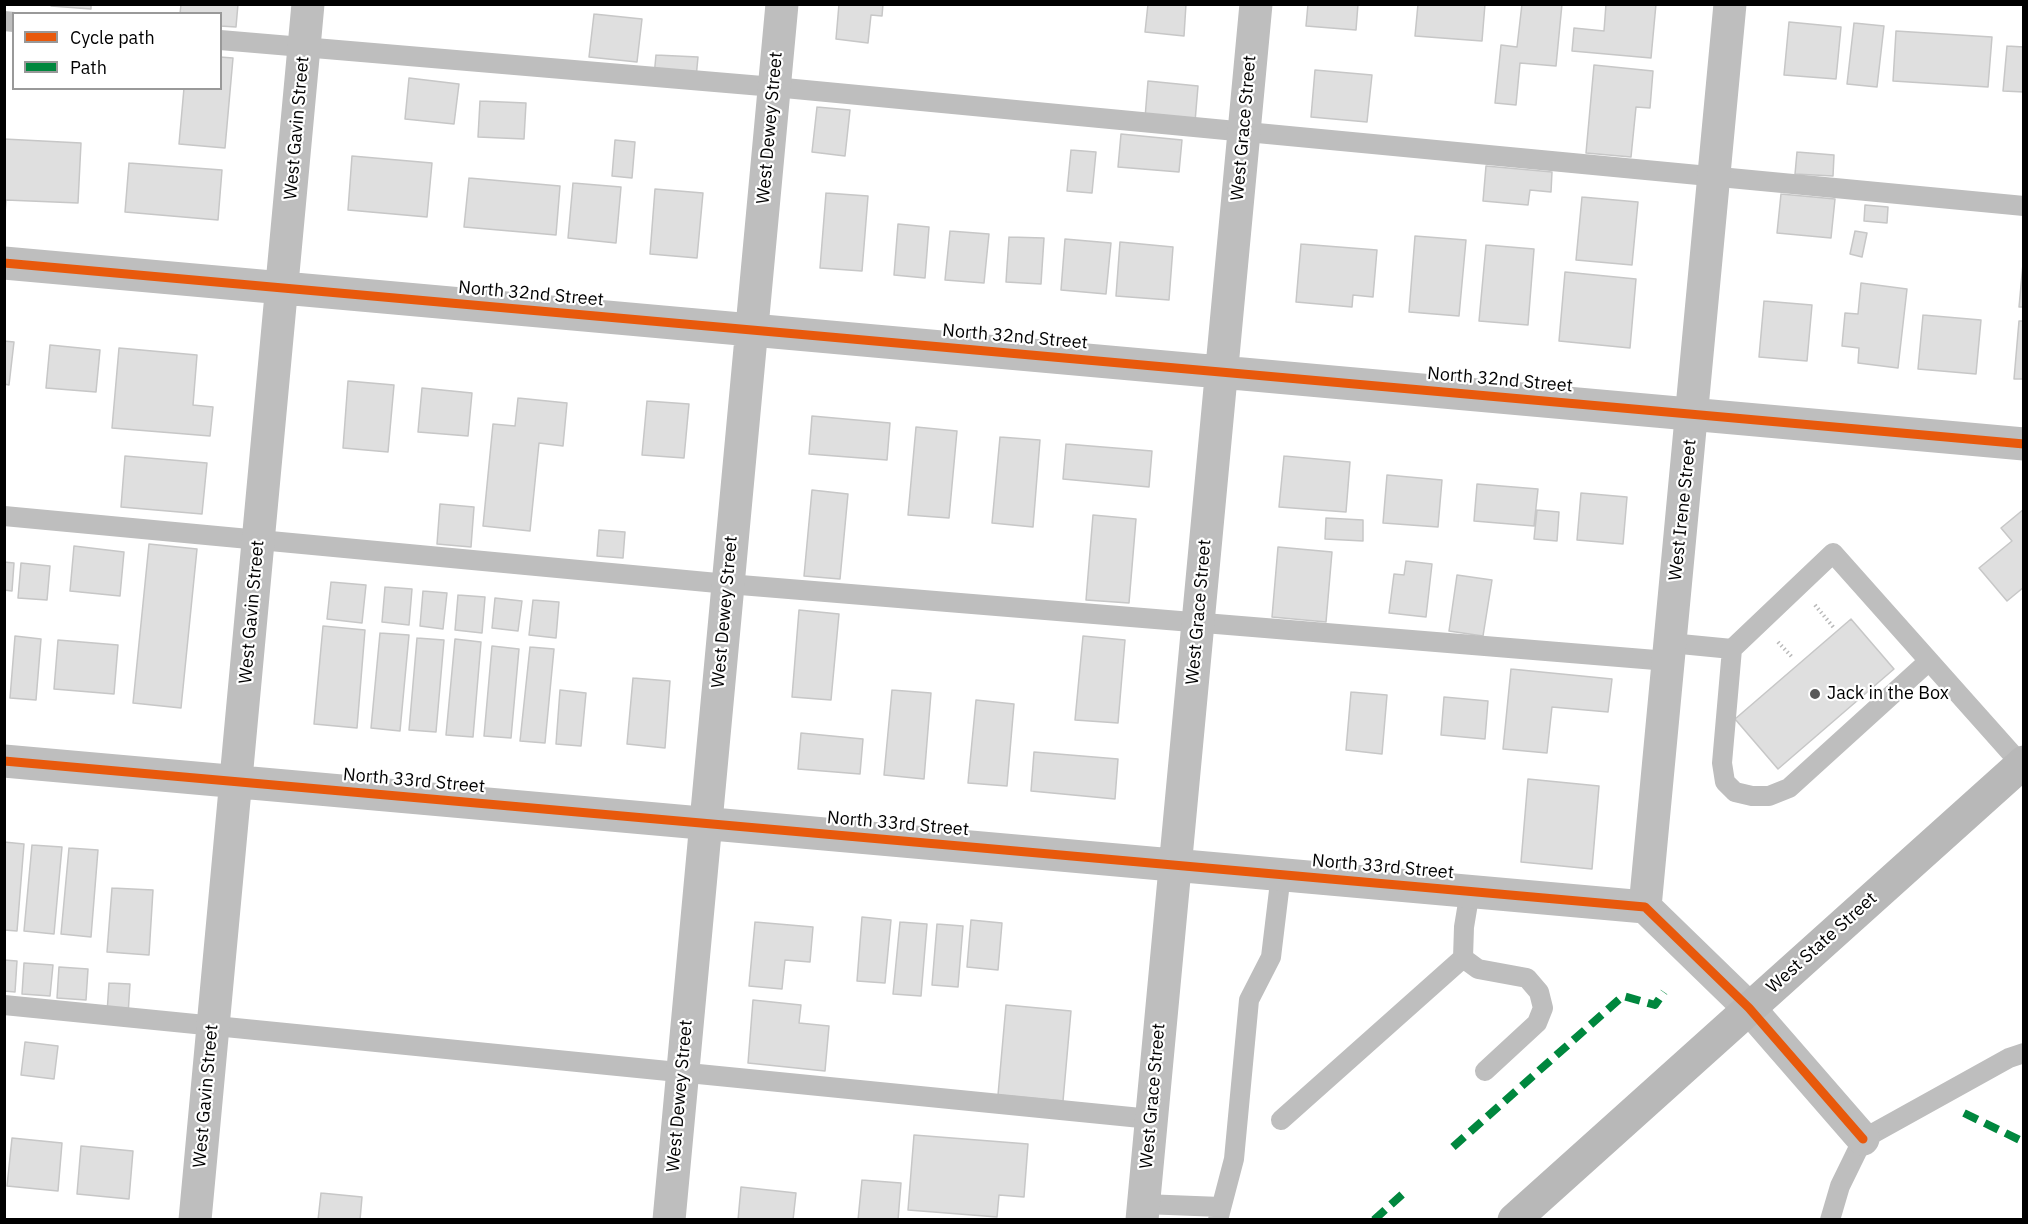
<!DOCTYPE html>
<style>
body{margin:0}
#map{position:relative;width:2028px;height:1224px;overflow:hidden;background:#fff;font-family:"IBM Plex Sans",sans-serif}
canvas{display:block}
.frame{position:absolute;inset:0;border:6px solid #000;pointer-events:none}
.legend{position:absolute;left:12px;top:12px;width:210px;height:78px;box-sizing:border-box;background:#fff;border:2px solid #999;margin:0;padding:8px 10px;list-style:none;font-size:18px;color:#000}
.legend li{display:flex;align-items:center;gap:12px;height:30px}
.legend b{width:30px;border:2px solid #999}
</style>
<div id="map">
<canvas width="2028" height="1224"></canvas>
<div class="frame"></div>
<ul class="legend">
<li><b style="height:8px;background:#e8590c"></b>Cycle path</li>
<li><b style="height:8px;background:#00873e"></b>Path</li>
</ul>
</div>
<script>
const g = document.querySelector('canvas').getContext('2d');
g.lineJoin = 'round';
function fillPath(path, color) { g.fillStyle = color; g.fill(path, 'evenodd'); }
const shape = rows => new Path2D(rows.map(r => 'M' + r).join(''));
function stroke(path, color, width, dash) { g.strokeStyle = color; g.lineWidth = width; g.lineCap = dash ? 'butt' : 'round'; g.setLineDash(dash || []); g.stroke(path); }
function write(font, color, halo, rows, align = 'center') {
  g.font = font + ' "IBM Plex Sans",sans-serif'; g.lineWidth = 4.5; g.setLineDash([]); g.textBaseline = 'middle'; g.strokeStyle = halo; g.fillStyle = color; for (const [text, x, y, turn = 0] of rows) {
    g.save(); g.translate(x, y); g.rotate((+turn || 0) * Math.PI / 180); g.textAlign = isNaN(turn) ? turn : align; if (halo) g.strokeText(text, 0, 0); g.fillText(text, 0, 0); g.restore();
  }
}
const building = shape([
 [51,4,91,4,91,9,51,6,51,4],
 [181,4,238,4,236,27,220,26,220,14,180,14,181,4],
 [839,4,883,4,882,16,871,15,868,43,836,39,839,4],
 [1148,4,1186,4,1184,36,1145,32,1148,4],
 [1308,4,1358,4,1356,30,1306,26,1308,4],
 [1418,4,1485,4,1482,41,1415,36,1418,4],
 [1522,4,1562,4,1556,66,1520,63,1516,105,1495,103,1501,45,1517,47,1522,4],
 [1606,4,1656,4,1651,58,1572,51,1574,28,1604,31,1606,4],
 [594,14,642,19,637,62,589,57,594,14],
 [1789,22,1841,27,1836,79,1784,75,1789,22],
 [1854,23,1884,26,1877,87,1847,84,1854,23],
 [1896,31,1992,37,1988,87,1893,81,1896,31],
 [2007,46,2024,47,2024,92,2003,91,2007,46],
 [656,55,698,57,696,78,654,76,656,55],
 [220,57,233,58,225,148,179,144,184,88,220,88,220,57],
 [1594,65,1653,71,1650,108,1636,107,1631,157,1586,153,1594,65],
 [1315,70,1372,75,1367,122,1311,117,1315,70],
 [409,78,459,84,454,124,405,119,409,78],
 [1148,81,1198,86,1195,122,1145,118,1148,81],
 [480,101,526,103,524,139,478,137,480,101],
 [817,107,850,110,845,156,812,152,817,107],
 [1121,134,1182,140,1179,172,1118,167,1121,134],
 [4,139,81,143,78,203,6,200,4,226,4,139],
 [615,140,635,142,632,178,612,176,615,140],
 [1071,150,1096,152,1092,193,1067,191,1071,150],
 [1797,152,1834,155,1833,176,1795,174,1797,152],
 [352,156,432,163,427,217,348,210,352,156],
 [129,163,222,170,218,220,125,212,129,163],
 [1486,166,1552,172,1551,192,1530,190,1528,205,1483,201,1486,166],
 [469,178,560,186,556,235,464,227,469,178],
 [573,183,621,187,616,243,568,238,573,183],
 [655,189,703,193,697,258,650,254,655,189],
 [826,193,868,196,862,271,820,268,826,193],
 [1781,194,1835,199,1831,238,1777,233,1781,194],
 [1582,197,1638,202,1632,265,1576,260,1582,197],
 [1865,205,1888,207,1887,223,1864,221,1865,205],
 [898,224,929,227,925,278,894,275,898,224],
 [950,231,989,234,984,283,945,280,950,231],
 [1855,231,1867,233,1862,257,1850,254,1855,231],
 [1415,236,1466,240,1459,316,1409,312,1415,236],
 [1009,237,1044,238,1041,284,1006,282,1009,237],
 [1065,239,1111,243,1106,294,1061,290,1065,239],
 [1120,242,1173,247,1169,300,1116,296,1120,242],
 [1301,244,1377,250,1373,297,1353,295,1352,307,1296,302,1301,244],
 [1486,245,1534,249,1528,325,1479,321,1486,245],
 [2024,253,2024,307,2019,307,2024,253],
 [1565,272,1636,279,1630,348,1559,341,1565,272],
 [1861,283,1907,289,1898,368,1858,363,1859,348,1842,346,1845,313,1858,314,1861,283],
 [1764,301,1812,305,1807,361,1759,357,1764,301],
 [1923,315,1981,320,1976,374,1918,369,1923,315],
 [2019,321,2024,321,2024,379,2014,379,2019,321],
 [4,341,14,342,9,385,4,384,4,341],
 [50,345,100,350,96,392,46,388,50,345],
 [119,348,197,355,193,405,213,407,210,436,112,428,119,348],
 [348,381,394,385,388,452,343,448,348,381],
 [422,388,472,393,468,436,418,432,422,388],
 [518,398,567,403,563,446,539,443,530,531,483,526,493,424,515,426,518,398],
 [647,401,689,404,684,458,642,455,647,401],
 [812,416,890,423,887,460,809,454,812,416],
 [916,427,957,431,949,518,908,515,916,427],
 [1000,437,1040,440,1033,527,992,523,1000,437],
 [1066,444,1152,451,1149,487,1063,479,1066,444],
 [125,456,207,463,202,514,121,507,125,456],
 [1284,456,1350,462,1346,512,1279,507,1284,456],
 [1387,475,1442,480,1438,527,1383,523,1387,475],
 [1477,484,1538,489,1534,526,1474,521,1477,484],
 [812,490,848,494,840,579,804,576,812,490],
 [1581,493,1627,497,1623,544,1577,540,1581,493],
 [440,504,474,507,471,547,437,544,440,504],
 [2024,509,2024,587,2007,601,1979,568,2012,541,2001,528,2024,509],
 [1537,510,1559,512,1557,541,1534,539,1537,510],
 [1093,515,1136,519,1129,603,1086,600,1093,515],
 [1326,518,1363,520,1363,541,1325,539,1326,518],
 [599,530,625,532,623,558,597,556,599,530],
 [149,544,197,549,181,708,133,703,149,544],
 [74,546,124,552,120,596,70,591,74,546],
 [1278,547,1332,552,1326,622,1272,617,1278,547],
 [1406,561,1432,564,1426,617,1389,613,1394,574,1404,575,1406,561],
 [4,562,14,563,12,591,4,590,4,562],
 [21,563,50,566,47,600,18,598,21,563],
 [1457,575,1492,580,1483,636,1449,631,1457,575],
 [331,582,366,585,362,623,327,619,331,582],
 [385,587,412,589,409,625,382,622,385,587],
 [423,591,447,593,443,629,420,626,423,591],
 [458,595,485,597,482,633,455,630,458,595],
 [495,598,522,601,518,631,492,628,495,598],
 [533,600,559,602,556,638,529,635,533,600],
 [799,610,839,614,831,700,792,697,799,610],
 [1851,619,1894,669,1778,769,1735,719,1851,619],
 [323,626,365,630,357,728,314,724,323,626],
 [380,633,409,635,400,731,371,728,380,633],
 [15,636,41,639,36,700,10,698,15,636],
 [1083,636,1125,640,1118,723,1075,720,1083,636],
 [417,638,444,640,436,732,409,730,417,638],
 [455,639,481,642,473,737,446,735,455,639],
 [58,640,118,645,114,694,54,689,58,640],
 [492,646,519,649,511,738,484,736,492,646],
 [530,647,554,649,545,743,520,741,530,647],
 [1511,669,1612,679,1608,712,1552,707,1547,753,1503,749,1511,669],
 [633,678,670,681,665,748,627,744,633,678],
 [560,690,586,693,581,746,556,744,560,690],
 [892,690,931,693,924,779,884,775,892,690],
 [1351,692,1387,695,1382,754,1346,750,1351,692],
 [1444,697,1488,701,1485,739,1441,735,1444,697],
 [976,700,1014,704,1007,786,968,783,976,700],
 [801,733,863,739,860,774,798,769,801,733],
 [1034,752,1118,759,1115,799,1031,791,1034,752],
 [1528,779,1599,786,1592,869,1521,862,1528,779],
 [4,842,24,844,17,931,4,930,4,842],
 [32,845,62,847,54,934,24,931,32,845],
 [69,848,98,850,91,937,61,934,69,848],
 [112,888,153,890,149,955,107,952,112,888],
 [862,917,891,920,885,983,857,981,862,917],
 [971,920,1002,923,998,970,967,967,971,920],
 [755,922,813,927,810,962,785,960,782,989,749,986,755,922],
 [900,922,927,924,921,996,893,994,900,922],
 [937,924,963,926,958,987,932,985,937,924],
 [4,960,17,961,15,992,4,991,4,960],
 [24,963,53,965,50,996,22,994,24,963],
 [59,967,88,969,86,1000,57,998,59,967],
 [109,983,130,984,128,1015,107,1013,109,983],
 [753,1000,801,1005,799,1023,829,1026,825,1071,748,1063,753,1000],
 [1006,1005,1071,1011,1063,1101,998,1095,1006,1005],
 [25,1042,58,1046,54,1079,21,1075,25,1042],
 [914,1135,1028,1144,1024,1197,999,1195,997,1217,908,1210,914,1135],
 [12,1138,62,1143,58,1191,7,1186,12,1138],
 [81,1146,133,1151,129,1199,77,1194,81,1146],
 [862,1180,901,1183,898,1220,858,1220,862,1180],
 [741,1187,796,1193,793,1220,738,1220,741,1187],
 [321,1193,362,1197,360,1220,318,1220,321,1193]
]);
fillPath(building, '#dfdfdf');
stroke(building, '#c7c7c7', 1.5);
stroke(shape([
 [1815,605,1834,628],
 [1778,642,1792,657]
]), '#b9b9b9', 4, [1.5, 3]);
stroke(shape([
 [4,21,14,22],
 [220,40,774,87,2024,206],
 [4,516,728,584,1668,661],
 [1670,643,1732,649,1833,553,2021,764],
 [1732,649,1722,763,1725,782,1735,792,1752,796,1769,796,1789,788,1929,661],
 [1463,958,1478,969,1527,978,1539,992,1543,1008,1537,1023,1485,1071],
 [4,1005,1151,1119],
 [1281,1120,1463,958,1464,927,1470,891],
 [1143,1204,1221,1207],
 [1218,1220,1234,1159,1249,1000,1271,957,1281,874],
 [1830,1220,1840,1186,1863,1139,2009,1058,2024,1053]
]), '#bebebe', 20);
stroke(shape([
 [4,263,2024,444],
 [4,761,1645,907,1749,1008,1863,1139],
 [1645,907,1730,4],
 [195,1220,308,4],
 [669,1220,782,4],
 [1142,1220,1256,4]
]), '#bebebe', 33);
stroke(shape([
 [1514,1220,2024,762]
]), '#b8b8b8', 33);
stroke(shape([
 [1964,1113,2024,1142],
 [1453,1147,1623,996,1655,1005,1664,992],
 [1374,1220,1407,1190]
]), '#00873e', 8, [15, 8]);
stroke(shape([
 [4,263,2024,444],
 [4,761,1645,907,1749,1008,1863,1139]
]), '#e8590c', 9);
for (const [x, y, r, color] of [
 [1815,694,6,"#595959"]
]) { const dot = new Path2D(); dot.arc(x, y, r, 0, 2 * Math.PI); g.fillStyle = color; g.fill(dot); stroke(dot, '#fff', 2); }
write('18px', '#000', '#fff', [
 ["West Gavin Street",297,128,-85],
 ["West Dewey Street",770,128,-85],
 ["West Grace Street",1244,128,-85],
 ["North 32nd Street",531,294,5],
 ["North 32nd Street",1015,337,5],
 ["North 32nd Street",1500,380,5],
 ["West Irene Street",1683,510,-84],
 ["West Gavin Street",252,612,-85],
 ["West Dewey Street",725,612,-85],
 ["West Grace Street",1199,612,-85],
 ["North 33rd Street",414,781,5],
 ["North 33rd Street",898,824,5],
 ["North 33rd Street",1383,867,5],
 ["West State Street",1822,943,-42],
 ["West Gavin Street",206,1096,-85],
 ["West Dewey Street",680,1096,-85],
 ["West Grace Street",1153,1096,-85]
]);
write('18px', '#000', '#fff', [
 ["Jack in the Box",1827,694]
], 'left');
</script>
